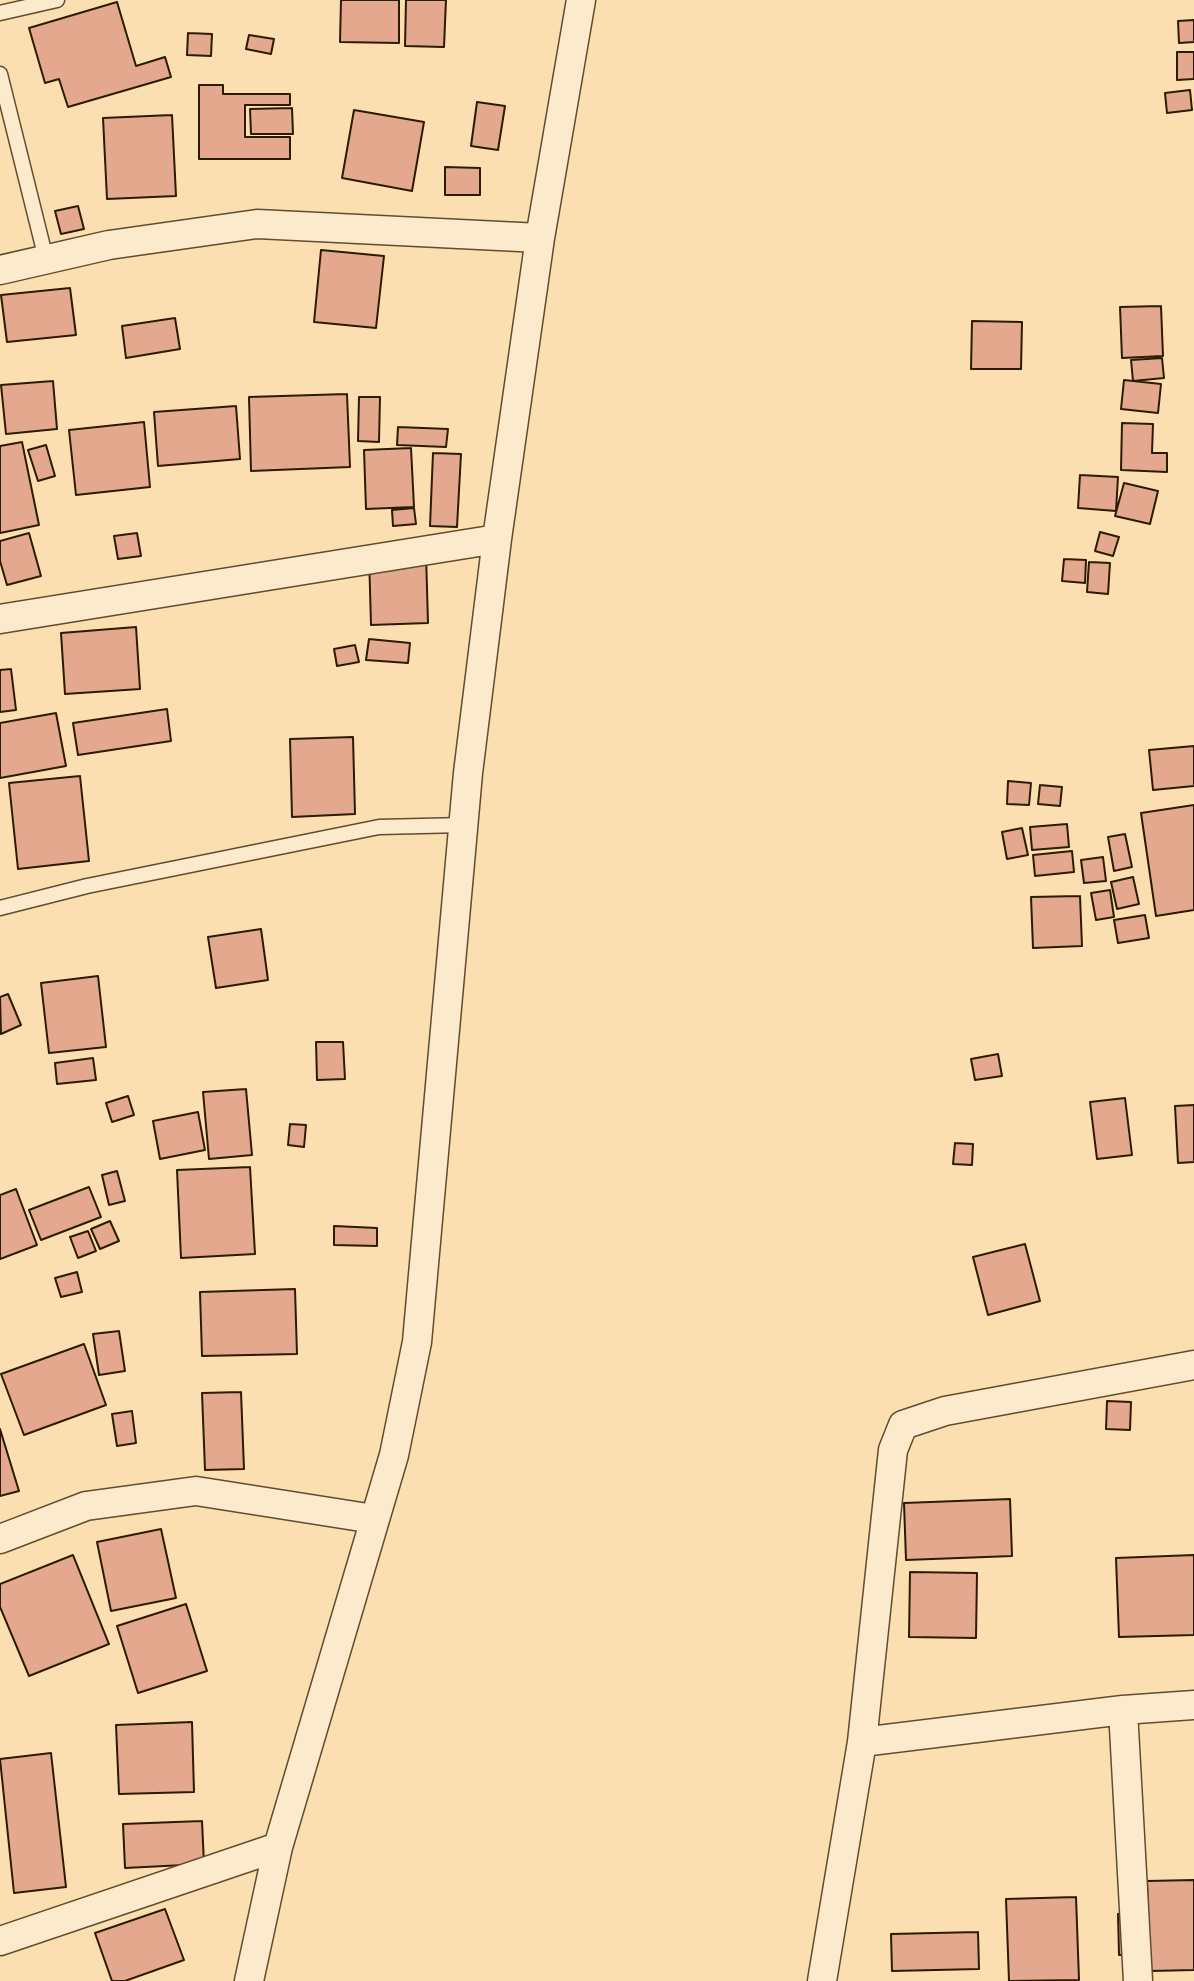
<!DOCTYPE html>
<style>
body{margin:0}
canvas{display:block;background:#fbdfb0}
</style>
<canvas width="1194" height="1981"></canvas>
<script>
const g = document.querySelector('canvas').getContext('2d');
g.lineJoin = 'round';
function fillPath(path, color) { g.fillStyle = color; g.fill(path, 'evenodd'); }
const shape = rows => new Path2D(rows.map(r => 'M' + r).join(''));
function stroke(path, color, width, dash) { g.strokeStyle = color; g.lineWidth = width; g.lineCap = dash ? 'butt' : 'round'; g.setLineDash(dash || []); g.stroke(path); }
const building = shape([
 [341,0,399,0,399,43,340,42,341,0],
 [406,0,446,0,444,47,405,46,406,0],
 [117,2,136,66,165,57,171,77,68,107,59,79,45,83,29,28,117,2],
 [1194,20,1194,42,1179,43,1178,21,1194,20],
 [188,33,212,34,211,56,187,55,188,33],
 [249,35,274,39,271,54,246,49,249,35],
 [1177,52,1194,52,1194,79,1177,80,1177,52],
 [199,85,223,85,223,94,290,94,290,105,245,105,245,137,290,137,290,159,199,159,199,85],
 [1190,90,1192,110,1167,113,1165,93,1190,90],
 [477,102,505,106,498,150,471,146,477,102],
 [292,108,293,134,251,134,250,109,292,108],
 [354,110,424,122,412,191,342,178,354,110],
 [172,115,176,196,107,199,103,118,172,115],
 [445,167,480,168,480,195,445,195,445,167],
 [78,206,84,229,61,234,55,211,78,206],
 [321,250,384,256,376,328,314,322,321,250],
 [70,288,76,335,7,342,1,295,70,288],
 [1161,306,1163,356,1122,358,1120,307,1161,306],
 [175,318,180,349,126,358,122,326,175,318],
 [972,321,1022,322,1021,369,971,369,972,321],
 [1162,358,1164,378,1133,381,1131,360,1162,358],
 [1124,380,1161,384,1158,413,1121,409,1124,380],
 [53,381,57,429,6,434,1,385,53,381],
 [347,394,350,467,251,471,249,397,347,394],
 [359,397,380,397,379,442,358,441,359,397],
 [236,406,240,459,158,466,154,412,236,406],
 [144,422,150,487,76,495,69,430,144,422],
 [1122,423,1153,424,1152,453,1167,453,1167,472,1121,470,1122,423],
 [398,427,448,429,446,447,397,445,398,427],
 [22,442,39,525,0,533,0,446,22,442],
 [46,445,55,476,38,481,28,450,46,445],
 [411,448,414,507,366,509,364,450,411,448],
 [433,453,461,454,457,527,430,526,433,453],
 [1080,475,1118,477,1116,511,1078,508,1080,475],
 [1124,483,1158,491,1150,524,1115,516,1124,483],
 [414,508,416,524,393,526,392,510,414,508],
 [1100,532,1119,537,1113,556,1095,551,1100,532],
 [29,533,41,576,7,585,0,561,0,541,29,533],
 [137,533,141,556,118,559,114,536,137,533],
 [426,554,428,623,371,625,369,555,426,554],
 [1064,559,1086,560,1085,583,1062,581,1064,559],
 [1089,562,1110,563,1108,594,1087,592,1089,562],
 [136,627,140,689,65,694,61,633,136,627],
 [369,639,410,643,408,663,366,660,369,639],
 [355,645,359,662,337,666,334,649,355,645],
 [11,669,16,710,0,712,0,670,11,669],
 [167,709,171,741,78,755,73,723,167,709],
 [56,713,66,766,0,778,0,723,56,713],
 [353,737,355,814,292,817,290,739,353,737],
 [1194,746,1194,786,1153,790,1149,750,1194,746],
 [80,776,89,861,18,869,9,783,80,776],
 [1008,781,1031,783,1029,805,1007,804,1008,781],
 [1040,785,1062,787,1060,806,1038,804,1040,785],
 [1194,805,1194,910,1156,916,1141,813,1194,805],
 [1067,824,1069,847,1032,850,1030,827,1067,824],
 [1022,828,1028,855,1007,859,1002,832,1022,828],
 [1125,834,1132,867,1114,871,1108,837,1125,834],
 [1072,851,1074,872,1035,876,1033,855,1072,851],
 [1103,857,1106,881,1084,883,1081,860,1103,857],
 [1133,877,1139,904,1117,909,1111,882,1133,877],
 [1110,890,1114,917,1096,920,1091,893,1110,890],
 [1080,896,1082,946,1033,948,1031,897,1080,896],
 [1145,915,1149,938,1118,943,1114,920,1145,915],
 [261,929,268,980,216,988,208,937,261,929],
 [98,976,106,1047,49,1053,41,983,98,976],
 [8,994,21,1025,1,1034,0,997,8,994],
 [316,1042,343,1042,345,1079,317,1080,316,1042],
 [998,1054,1002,1076,975,1080,971,1059,998,1054],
 [93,1058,96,1080,57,1084,55,1063,93,1058],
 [246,1089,252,1155,209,1159,203,1092,246,1089],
 [128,1096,134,1115,112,1122,106,1103,128,1096],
 [1125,1098,1132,1155,1097,1159,1090,1102,1125,1098],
 [1194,1105,1194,1162,1178,1163,1175,1106,1194,1105],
 [198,1112,205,1150,160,1159,153,1121,198,1112],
 [290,1124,306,1125,304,1147,288,1145,290,1124],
 [955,1143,973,1144,972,1165,953,1164,955,1143],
 [250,1167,255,1254,181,1258,177,1170,250,1167],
 [117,1171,125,1201,109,1205,102,1175,117,1171],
 [89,1187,101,1217,41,1240,29,1210,89,1187],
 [16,1189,37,1245,0,1259,0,1195,16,1189],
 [110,1221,119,1241,100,1249,91,1229,110,1221],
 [334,1226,377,1228,377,1246,334,1245,334,1226],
 [88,1231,96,1251,78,1258,70,1237,88,1231],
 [1025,1244,1040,1301,988,1315,973,1257,1025,1244],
 [77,1272,82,1292,61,1297,55,1278,77,1272],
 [295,1289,297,1354,202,1356,200,1292,295,1289],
 [119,1331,125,1371,99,1375,93,1334,119,1331],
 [84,1344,106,1405,24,1435,1,1374,84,1344],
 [241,1392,244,1469,205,1470,202,1393,241,1392],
 [1107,1401,1131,1402,1130,1430,1106,1429,1107,1401],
 [132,1411,136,1443,117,1446,112,1414,132,1411],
 [0,1429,19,1491,0,1496,0,1429],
 [1010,1499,1012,1556,906,1560,904,1503,1010,1499],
 [161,1529,176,1598,111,1611,97,1542,161,1529],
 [73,1555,109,1644,29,1676,0,1607,0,1584,73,1555],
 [1194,1555,1194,1635,1119,1637,1116,1558,1194,1555],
 [910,1572,977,1573,976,1638,909,1637,910,1572],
 [186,1604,207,1671,138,1693,117,1626,186,1604],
 [192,1722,194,1792,119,1794,116,1725,192,1722],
 [51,1753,66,1887,14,1893,0,1759,51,1753],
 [202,1821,204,1864,125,1868,123,1824,202,1821],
 [1194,1880,1194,1970,1150,1971,1147,1881,1194,1880],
 [1076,1897,1079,1980,1009,1981,1006,1899,1076,1897],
 [165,1909,184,1960,125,1981,112,1981,95,1933,165,1909],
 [1136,1912,1138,1954,1119,1955,1118,1914,1136,1912],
 [978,1932,979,1969,892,1971,891,1934,978,1932]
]);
fillPath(building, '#e4a88e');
stroke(building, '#2c1b03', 2);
const service = shape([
 [0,13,57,0],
 [0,74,46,259],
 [0,908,87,886,379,827,464,825]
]);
const minor = shape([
 [0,270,109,245,257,224,540,238],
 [0,619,497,539,540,238,581,0],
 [0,1539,86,1506,196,1491,374,1519],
 [1123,1710,1138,1981],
 [862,1742,1123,1710,1194,1705],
 [278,1847,394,1455,417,1342,468,773,497,539],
 [0,1941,278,1847,249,1981],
 [822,1981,862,1742,893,1450,903,1425,945,1411,1194,1365]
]);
stroke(service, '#604c2e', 17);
stroke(minor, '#604c2e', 31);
stroke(service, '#fceacc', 14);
stroke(minor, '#fceacc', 28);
</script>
